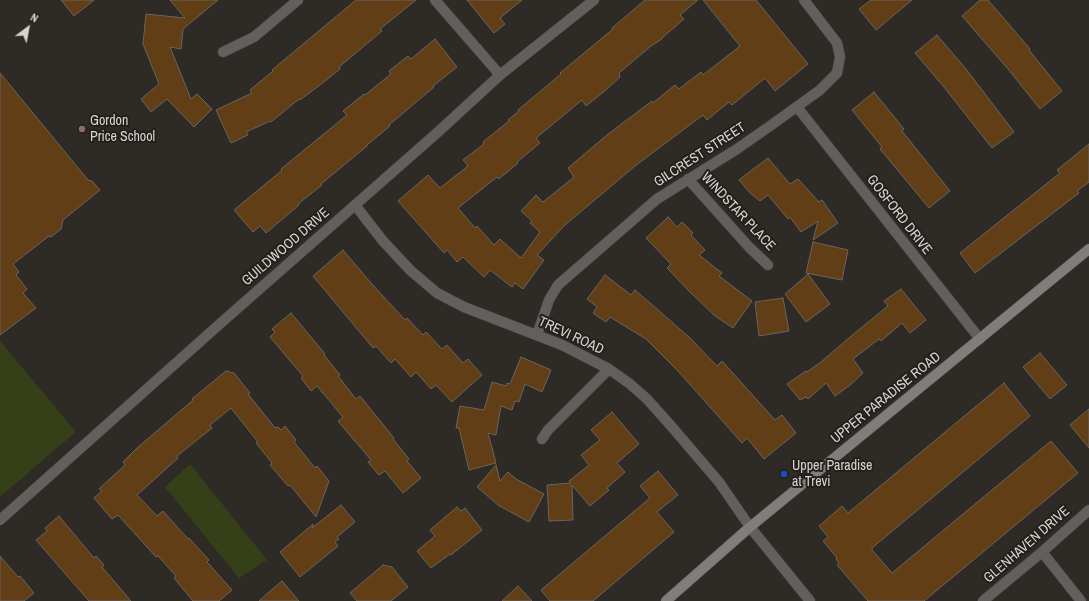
<!DOCTYPE html>
<style>
body{margin:0}
#map{position:relative;width:1089px;height:601px;overflow:hidden;background:#2e2a25;font-family:"Archivo Narrow",sans-serif}
canvas{display:block}
.north{position:absolute;left:8px;top:8px;width:40px;height:40px;-webkit-text-stroke:3px #24201c;paint-order:stroke;rotate:32deg;font-size:11px;font-weight:700;line-height:16px;text-align:center;color:#d8d5d2}
.north::after{content:'';display:block;margin:auto;width:14px;height:18px;background:#d8d5d2;clip-path:polygon(50% 0,100% 100%,50% 72%,0 100%)}
</style>
<div id="map">
<canvas width="1089" height="601"></canvas>
<div class="north">N</div>
</div>
<script>
const g = document.querySelector('canvas').getContext('2d');
g.lineJoin = 'round';
function fillPath(path, color) { g.fillStyle = color; g.fill(path, 'evenodd'); }
const shape = rows => new Path2D(rows.map(r => 'M' + r).join(''));
function stroke(path, color, width, dash) { g.strokeStyle = color; g.lineWidth = width; g.lineCap = dash ? 'butt' : 'round'; g.setLineDash(dash || []); g.stroke(path); }
function write(font, color, halo, rows, align = 'center') {
  g.font = font + ' "Archivo Narrow",sans-serif'; g.lineWidth = 4; g.setLineDash([]); g.textBaseline = 'middle'; g.strokeStyle = halo; g.fillStyle = color; for (const [text, x, y, turn = 0] of rows) {
    g.save(); g.translate(x, y); g.rotate((+turn || 0) * Math.PI / 180); g.textAlign = isNaN(turn) ? turn : align; if (halo) g.strokeText(text, 0, 0); g.fillText(text, 0, 0); g.restore();
  }
}
fillPath(shape([
 [0,341,76,432,0,497],
 [190,464,267,560,239,578,165,487]
]), '#364018');
const building = shape([
 [61,0,94,0,74,16,61,0],
 [170,0,218,0,183,29,181,49,170,47,191,99,197,94,212,109,194,127,167,99,151,112,141,99,159,84,143,44,146,14,185,18,170,0],
 [356,0,416,0,380,29,382,31,339,67,340,69,320,85,300,100,299,99,271,122,270,121,246,132,248,135,231,143,216,110,252,93,250,90,273,71,272,70,356,0],
 [467,0,522,0,500,18,505,24,494,33,467,0],
 [645,0,698,0,680,15,684,19,662,38,662,39,651,46,619,73,620,77,607,89,586,106,582,100,536,138,540,143,517,162,518,163,499,179,497,177,458,208,475,228,477,226,494,245,500,239,521,258,540,232,530,223,532,221,521,211,536,195,543,202,574,177,568,168,607,135,652,101,653,103,675,85,679,89,701,72,703,75,740,46,703,0,756,0,808,64,775,91,765,78,732,105,729,102,707,120,703,115,635,166,565,225,537,255,544,260,523,289,515,283,512,287,490,270,484,277,463,257,457,262,447,250,444,253,398,201,428,175,440,188,468,166,463,160,484,144,483,142,509,121,508,120,519,111,518,110,561,74,560,73,613,29,612,28,645,0],
 [871,0,912,0,876,30,859,9,871,0],
 [980,0,988,0,1030,49,1029,50,1062,91,1040,109,1008,69,962,16,980,0],
 [937,35,966,69,1014,132,992,148,944,87,915,53,937,35],
 [435,39,457,67,433,86,434,87,389,125,390,126,367,145,367,146,321,184,322,185,298,204,299,205,266,233,260,226,253,232,234,210,280,172,282,170,281,169,347,115,343,111,364,94,365,95,391,74,389,71,408,56,411,59,435,39],
 [0,73,88,180,92,181,100,190,63,220,61,229,51,237,49,236,13,264,19,272,16,275,27,289,23,293,36,308,0,335,0,73],
 [874,92,904,129,902,131,950,191,929,208,880,149,882,147,852,110,874,92],
 [1089,144,1089,182,1077,191,1079,193,975,273,960,253,1060,173,1057,170,1089,144],
 [768,158,790,184,798,179,819,202,822,200,838,223,813,240,818,221,801,232,790,217,788,219,768,195,760,201,750,193,739,180,768,158],
 [668,217,677,227,682,222,693,233,691,235,705,250,699,255,722,273,719,276,752,301,733,328,715,316,690,292,667,268,671,264,646,238,668,217],
 [813,242,848,250,842,280,806,273,813,242],
 [343,250,371,283,405,320,407,318,423,335,426,332,442,349,447,345,463,363,468,359,482,375,452,402,436,385,431,389,416,372,411,377,395,359,391,363,376,346,373,348,313,276,343,250],
 [808,274,830,304,806,322,785,294,808,274],
 [605,275,631,295,635,290,689,337,717,366,722,361,775,420,782,415,796,433,764,459,747,438,742,443,678,371,646,339,610,317,606,322,593,313,597,307,587,299,605,275],
 [901,289,926,320,910,333,902,323,881,341,879,339,853,359,863,373,849,386,835,396,826,383,808,399,806,397,800,400,787,384,806,371,807,372,821,362,850,337,888,306,884,301,901,289],
 [783,298,789,331,759,336,755,302,783,298],
 [291,313,325,354,324,355,340,375,338,376,356,399,360,396,394,438,393,439,409,459,407,461,421,478,403,493,385,471,379,475,368,462,371,460,338,421,343,417,317,386,311,391,301,378,303,376,270,337,275,332,272,329,291,313],
 [1040,353,1067,385,1050,399,1023,367,1040,353],
 [521,357,551,370,542,392,525,384,519,402,515,401,512,410,501,406,496,435,488,433,496,463,469,470,459,428,456,428,460,406,484,410,492,382,506,386,507,383,510,384,521,357],
 [226,371,234,373,250,393,248,394,275,428,278,427,281,430,285,426,296,440,294,442,315,468,317,466,329,481,316,517,290,485,288,486,270,465,272,463,256,443,258,442,231,408,210,425,212,428,177,456,178,458,137,495,157,516,163,511,188,539,189,538,198,548,209,560,207,562,232,590,219,601,193,601,174,578,176,576,158,556,156,557,118,515,112,519,94,498,102,491,99,489,125,465,123,462,136,449,193,400,192,399,226,371],
 [1004,383,1030,416,872,548,872,550,892,573,1051,441,1078,473,924,601,868,601,837,565,839,563,836,559,837,558,823,541,828,537,819,526,842,506,848,513,1004,383],
 [1089,409,1089,448,1070,425,1089,409],
 [612,412,639,444,617,463,625,472,607,488,609,490,590,506,572,485,573,520,549,521,547,485,571,483,569,481,589,465,581,455,600,440,591,430,612,412],
 [496,465,500,481,508,472,516,479,544,494,529,522,498,505,477,487,496,465],
 [658,471,678,495,657,512,674,532,593,601,550,601,541,590,650,498,640,486,658,471],
 [341,505,355,522,337,537,339,539,335,542,338,546,300,577,280,552,313,524,312,528,341,505],
 [457,507,461,511,465,508,482,530,451,555,450,554,431,568,417,551,435,536,430,530,457,507],
 [59,516,94,558,96,556,104,565,102,567,131,601,89,601,36,540,47,531,45,528,59,516],
 [0,556,18,577,20,576,34,593,24,601,0,601,0,556],
 [383,565,392,567,408,587,391,601,357,601,350,593,383,565],
 [282,581,299,601,259,601,269,592,282,581],
 [518,586,532,601,502,601,518,586]
]);
fillPath(building, '#613e16');
stroke(building, '#6a6560', 1);
const minor = shape([
 [435,0,500,75],
 [223,52,254,37,298,0],
 [797,107,980,339],
 [688,179,749,247,768,265],
 [355,205,383,241,410,270,437,293,464,307,562,345,609,369,630,384,647,399,672,427,719,482,750,527,810,601],
 [537,335,549,300,558,285,657,199,737,149,770,126,820,90,837,73,840,57,837,43,804,0],
 [542,439,548,430,609,369],
 [0,520,222,322,438,132,500,75,594,0],
 [1042,552,1081,601],
 [983,601,1042,552,1089,510]
]);
const secondary = shape([
 [666,601,750,527,1089,249]
]);
stroke(minor, '#494541', 11);
stroke(secondary, '#494541', 11);
stroke(minor, '#62605d', 10);
stroke(secondary, '#807e7a', 10);
for (const [x, y, r, color] of [
 [82,129,4,"#8d6e63"],
 [784,474,4,"#1a4fb4"]
]) { const dot = new Path2D(); dot.arc(x, y, r, 0, 2 * Math.PI); g.fillStyle = color; g.fill(dot); stroke(dot, '#24201c', 1.5); }
write('14px', '#d8d5d2', '#24201c', [
 ["Gordon",90,121],
 ["Price School",90,137],
 ["Upper Paradise",792,466],
 ["at Trevi",792,482]
], 'left');
write('14px', '#d8d5d2', '#24201c', [
 ["GILCREST STREET",700,155,-33],
 ["WINDSTAR PLACE",738,212,47],
 ["GOSFORD DRIVE",899,215,52],
 ["GUILDWOOD DRIVE",286,247,-41],
 ["TREVI ROAD",571,336,25],
 ["UPPER PARADISE ROAD",886,398,-39],
 ["GLENHAVEN DRIVE",1027,545,-41]
]);
</script>
